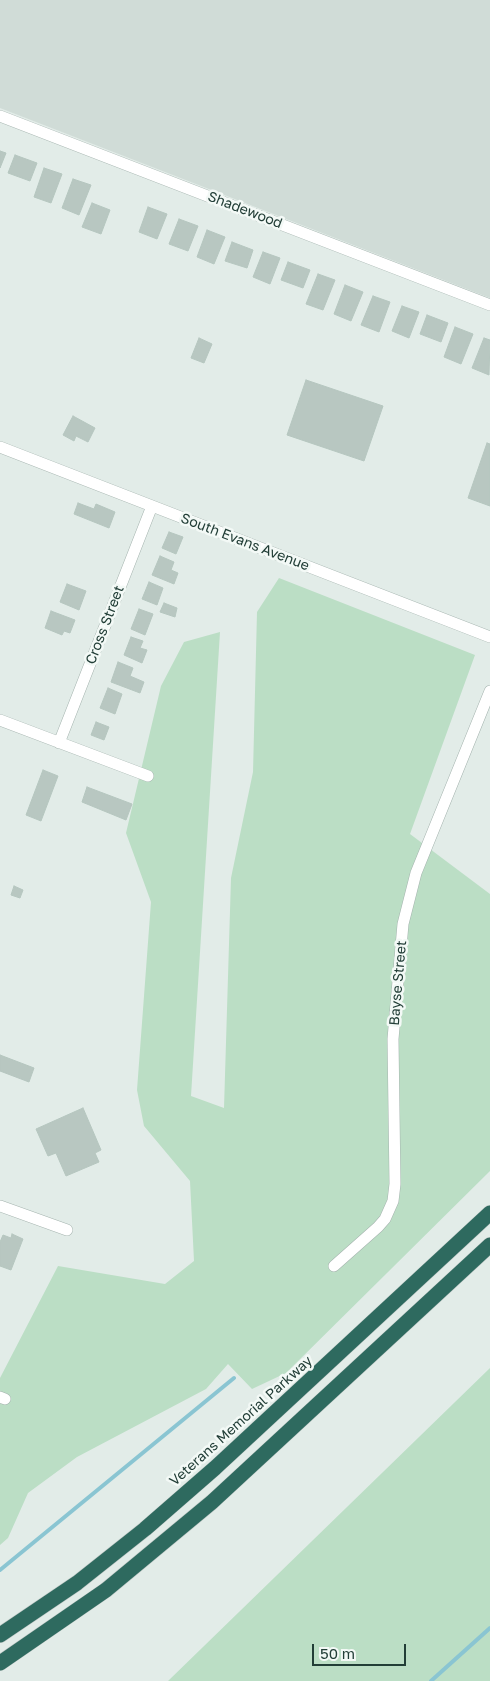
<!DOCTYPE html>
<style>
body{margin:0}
#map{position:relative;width:490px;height:1681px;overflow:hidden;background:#e2ece8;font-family:"Golos Text",sans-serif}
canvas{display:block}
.scale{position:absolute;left:312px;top:1644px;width:94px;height:22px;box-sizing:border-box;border:2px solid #223e37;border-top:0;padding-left:6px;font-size:15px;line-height:18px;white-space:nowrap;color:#223e37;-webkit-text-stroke:4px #f3f9f6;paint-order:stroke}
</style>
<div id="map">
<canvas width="490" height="1681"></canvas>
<div class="scale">50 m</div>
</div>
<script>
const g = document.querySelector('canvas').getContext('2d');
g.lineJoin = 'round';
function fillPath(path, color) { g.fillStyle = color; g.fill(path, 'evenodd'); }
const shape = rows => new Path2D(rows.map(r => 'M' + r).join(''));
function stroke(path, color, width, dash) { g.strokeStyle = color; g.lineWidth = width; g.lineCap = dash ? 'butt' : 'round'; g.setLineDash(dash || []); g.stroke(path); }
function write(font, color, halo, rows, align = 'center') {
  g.font = font + ' "Golos Text",sans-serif'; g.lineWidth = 5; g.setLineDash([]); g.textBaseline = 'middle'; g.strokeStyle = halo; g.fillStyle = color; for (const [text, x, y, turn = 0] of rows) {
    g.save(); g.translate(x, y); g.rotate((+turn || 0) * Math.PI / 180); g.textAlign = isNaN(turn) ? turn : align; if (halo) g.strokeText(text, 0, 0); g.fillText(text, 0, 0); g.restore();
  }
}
fillPath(shape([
 [0,0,490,0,490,298,0,108]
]), '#d0dcd7');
fillPath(shape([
 [279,578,475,655,410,834,490,894,490,1171,286,1373,252,1389,228,1364,206,1389,77,1457,28,1493,8,1538,0,1545,0,1378,58,1266,165,1284,194,1261,190,1181,144,1126,137,1090,151,902,126,833,161,686,184,642,220,632,191,1096,224,1108,231,878,253,772,257,612],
 [490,1368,490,1681,168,1681]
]), '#bbdec5');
stroke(shape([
 [0,1570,234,1378],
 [431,1681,490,1628]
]), '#8ac5d2', 4);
const building = shape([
 [0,151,6,153,0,168,0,151],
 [15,155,37,163,30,181,8,173,15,155],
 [44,168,62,174,51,203,34,197,44,168],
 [73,179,91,185,79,215,62,208,73,179],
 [92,203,110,210,101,234,82,227,92,203],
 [148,207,167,214,157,239,139,232,148,207],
 [179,219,198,226,188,251,169,244,179,219],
 [207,230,225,237,214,264,197,257,207,230],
 [232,242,253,250,247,268,225,261,232,242],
 [263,252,280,258,270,284,253,277,263,252],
 [288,262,310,270,303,288,281,280,288,262],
 [318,274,335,280,323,310,306,304,318,274],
 [345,285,363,292,351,321,334,314,345,285],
 [373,296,390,302,379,332,361,325,373,296],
 [402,306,419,312,409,338,392,331,402,306],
 [427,315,448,323,441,342,420,334,427,315],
 [455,327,473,334,461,364,444,357,455,327],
 [199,338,212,344,204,363,191,358,199,338],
 [484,338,490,340,489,375,472,368,484,338],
 [306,380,383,406,364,461,287,435,306,380],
 [73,416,95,428,88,442,76,436,74,441,63,435,73,416],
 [487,443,490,444,490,506,468,498,487,443],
 [78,503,94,509,96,504,115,512,109,528,74,514,78,503],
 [169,532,183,537,176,554,162,548,169,532],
 [160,556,174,562,171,570,178,573,174,584,152,575,160,556],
 [149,582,163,588,157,605,142,599,149,582],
 [67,584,86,591,79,610,60,602,67,584],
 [164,603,177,608,175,617,160,612,164,603],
 [139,609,153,614,145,635,131,629,139,609],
 [51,611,75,620,70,633,64,631,62,635,45,628,51,611],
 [131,637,143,641,140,648,147,650,142,663,124,655,131,637],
 [118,662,133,668,130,676,144,682,140,693,111,682,118,662],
 [108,688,122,694,115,714,100,708,108,688],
 [96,722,109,727,104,740,91,735,96,722],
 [43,770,58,776,41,821,26,815,43,770],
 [87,787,132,804,126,820,82,802,87,787],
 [14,886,23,890,20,898,11,895,14,886],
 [0,1055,34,1068,29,1082,0,1071,0,1055],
 [83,1108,101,1150,95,1153,99,1162,66,1176,56,1153,48,1156,36,1129,83,1108],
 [12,1234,23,1239,11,1270,0,1266,0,1242,3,1235,11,1238,12,1234]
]);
fillPath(building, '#b8c7c1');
stroke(building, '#b5c6bf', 1);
const minor = shape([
 [0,116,490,305],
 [0,447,490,637],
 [0,720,148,776],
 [59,743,152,506],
 [0,1206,67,1230],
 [334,1266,378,1227,385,1219,393,1201,395,1184,393,1039,403,924,416,873,490,691],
 [0,1397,5,1399]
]);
const motorway = shape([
 [0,1635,77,1583,145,1529,215,1468,490,1213],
 [0,1663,106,1590,212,1502,490,1245]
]);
stroke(minor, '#a5b4af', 12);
stroke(motorway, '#c1c9c7', 16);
stroke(minor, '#fff', 11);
stroke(motorway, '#2e6a5f', 15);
write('14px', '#223e37', '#f3f9f6', [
 ["Shadewood",245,210,21],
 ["South Evans Avenue",245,542,21],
 ["Cross Street",105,625,-69],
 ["Bayse Street",398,983,-85],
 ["Veterans Memorial Parkway",241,1421,-42]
]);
</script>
